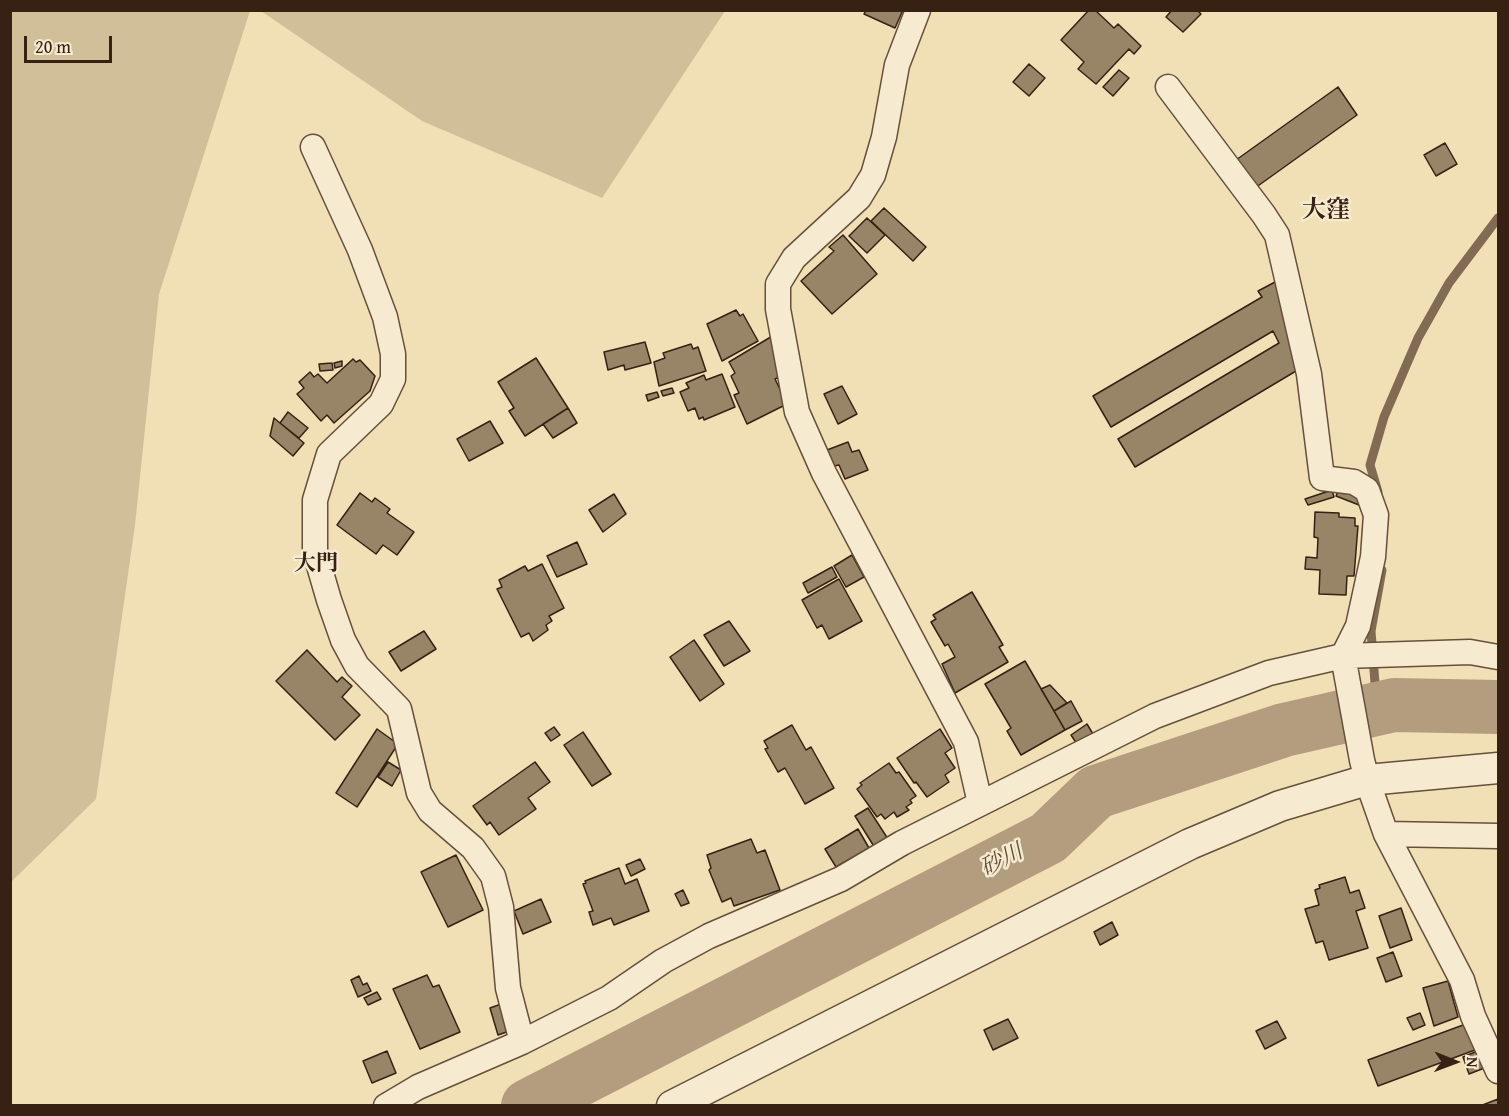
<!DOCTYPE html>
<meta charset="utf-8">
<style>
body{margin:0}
#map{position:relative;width:1509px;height:1116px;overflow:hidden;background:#f1dfb6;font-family:"Gentium Book Plus",serif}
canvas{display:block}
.frame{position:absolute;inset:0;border:12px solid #372112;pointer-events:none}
.north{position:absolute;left:1425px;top:1032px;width:60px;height:60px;-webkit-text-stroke:4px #f6ead0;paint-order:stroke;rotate:91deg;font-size:16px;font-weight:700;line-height:24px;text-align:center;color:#372112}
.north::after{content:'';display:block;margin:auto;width:21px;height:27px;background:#372112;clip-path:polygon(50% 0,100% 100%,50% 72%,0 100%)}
.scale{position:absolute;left:24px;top:36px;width:88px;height:27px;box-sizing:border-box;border:3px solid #372112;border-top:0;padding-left:8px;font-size:18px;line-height:21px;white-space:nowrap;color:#372112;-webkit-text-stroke:4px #f6ead0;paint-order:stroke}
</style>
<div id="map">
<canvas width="1509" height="1116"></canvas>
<div class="frame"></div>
<div class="north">N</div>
<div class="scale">20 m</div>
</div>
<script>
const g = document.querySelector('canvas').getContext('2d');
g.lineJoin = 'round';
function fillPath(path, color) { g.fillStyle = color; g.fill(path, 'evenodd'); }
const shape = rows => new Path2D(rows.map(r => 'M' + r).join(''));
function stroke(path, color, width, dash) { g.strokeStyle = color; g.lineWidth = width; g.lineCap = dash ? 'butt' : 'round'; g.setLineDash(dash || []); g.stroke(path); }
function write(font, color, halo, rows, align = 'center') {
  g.font = font + ' "Gentium Book Plus","Noto Serif JP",serif'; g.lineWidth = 5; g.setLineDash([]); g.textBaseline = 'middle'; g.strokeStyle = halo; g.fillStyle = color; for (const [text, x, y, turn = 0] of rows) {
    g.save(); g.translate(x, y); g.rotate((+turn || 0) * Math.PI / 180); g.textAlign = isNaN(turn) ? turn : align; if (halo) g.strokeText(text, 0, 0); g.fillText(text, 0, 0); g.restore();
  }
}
fillPath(shape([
 [11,10,250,11,159,294,135,525,96,799,11,882],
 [261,11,725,11,602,198,422,121]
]), '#d1bf9a');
stroke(shape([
 [1378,492,1370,465,1384,417,1418,338,1449,283,1498,218],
 [1377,709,1371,631,1382,570]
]), '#816c53', 9);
stroke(shape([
 [528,1106,1048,838,1096,792,1284,730,1394,705,1498,707]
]), '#b29e7e', 54);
const building = shape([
 [866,10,903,10,895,28,864,14,866,10],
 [1089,10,1095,10,1114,28,1118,24,1141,46,1134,54,1129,49,1096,84,1078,69,1084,62,1061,40,1089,10],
 [1172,10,1197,10,1201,14,1183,32,1166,17,1172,10],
 [1029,64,1045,78,1029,96,1013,82,1029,64],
 [1119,70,1129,78,1113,96,1103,87,1119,70],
 [1338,87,1357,115,1255,188,1236,160,1338,87],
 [1445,143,1457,164,1436,176,1424,155,1445,143],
 [884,208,926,247,913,261,871,221,884,208],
 [867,218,885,235,867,253,849,236,867,218],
 [843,235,877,274,832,314,801,281,834,251,829,247,843,235],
 [1277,281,1296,371,1135,467,1118,439,1279,343,1273,331,1111,427,1093,396,1262,297,1258,291,1277,281],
 [736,310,740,316,743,314,758,341,722,361,707,324,736,310],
 [774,335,781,376,775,379,787,404,747,424,734,395,739,393,731,376,735,373,729,362,774,335],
 [645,342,651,363,625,370,624,365,608,370,604,352,645,342],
 [691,344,693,349,698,347,706,371,659,386,654,362,665,358,663,353,691,344],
 [536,358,568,408,525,436,509,411,514,408,498,382,536,358],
 [353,359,356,362,360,360,375,376,370,391,334,423,327,415,321,421,297,394,304,388,299,382,310,372,314,377,318,374,327,383,353,359],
 [342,361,342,366,335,368,334,363,342,361],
 [332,363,333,370,320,371,319,364,332,363],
 [722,374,735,407,704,420,703,417,699,419,695,408,688,411,680,392,689,388,686,383,704,375,706,380,722,374],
 [842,386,857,414,838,424,824,394,842,386],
 [672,388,674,393,663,396,661,391,672,388],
 [657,392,659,397,648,401,646,395,657,392],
 [568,408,577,423,553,438,543,424,568,408],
 [288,412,308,428,299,438,280,423,288,412],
 [274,418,304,443,293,456,270,436,274,418],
 [490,421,503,443,469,461,457,439,490,421],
 [848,442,852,452,859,450,868,470,845,479,839,465,834,466,827,450,848,442],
 [1339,489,1362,498,1359,505,1336,496,1339,489],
 [1332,490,1334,497,1308,505,1305,499,1332,490],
 [360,493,372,502,375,498,390,509,387,513,414,532,397,555,383,545,376,554,337,525,360,493],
 [614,494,626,514,603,532,589,510,614,494],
 [1315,512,1339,513,1339,517,1355,518,1355,526,1358,526,1354,576,1347,576,1346,595,1319,594,1320,570,1305,569,1306,557,1317,558,1318,538,1314,537,1315,512],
 [577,542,587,564,557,577,547,556,577,542],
 [852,555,864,577,846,587,834,566,852,555],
 [542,564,564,608,549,616,552,621,546,625,548,630,533,641,529,633,521,637,497,589,502,587,499,580,525,566,528,571,542,564],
 [832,567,837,577,808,593,803,583,832,567],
 [839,579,862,621,829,639,822,625,817,628,802,600,839,579],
 [972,592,1003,645,999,647,1008,662,955,693,942,664,955,657,948,644,945,646,931,622,936,619,933,615,972,592],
 [729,621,750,651,724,666,704,635,729,621],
 [424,631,436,649,401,671,389,652,424,631],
 [694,640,724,684,700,701,670,657,694,640],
 [307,650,337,682,342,677,352,686,342,697,360,715,335,740,276,681,307,650],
 [1025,661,1065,730,1021,755,1007,731,1011,728,985,684,1025,661],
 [1050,685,1067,703,1054,711,1041,689,1050,685],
 [1071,701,1082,721,1065,730,1054,711,1071,701],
 [1087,724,1093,734,1077,744,1071,735,1087,724],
 [792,725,806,750,811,747,834,788,805,804,785,768,778,772,765,749,768,748,764,741,792,725],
 [554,727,560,735,551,741,545,733,554,727],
 [377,729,398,744,357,807,336,793,377,729],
 [940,729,952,748,945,753,955,768,945,775,949,782,927,797,916,782,914,783,897,758,940,729],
 [583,732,611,774,592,786,564,745,583,732],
 [388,762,401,770,392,786,378,777,388,762],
 [535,762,550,782,528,798,536,809,499,835,490,822,487,825,473,806,535,762],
 [889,763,896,773,899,772,916,796,910,800,912,803,906,807,909,810,897,817,894,812,885,819,881,814,877,817,857,789,862,785,860,783,889,763],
 [868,808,888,839,875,848,855,816,868,808],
 [858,829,869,848,836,867,825,849,858,829],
 [751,839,757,853,765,850,780,890,734,906,731,898,722,902,709,870,711,868,707,855,751,839],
 [456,855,483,910,448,927,421,872,456,855],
 [640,859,645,869,631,876,626,865,640,859],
 [619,868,625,884,637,879,649,911,614,925,611,918,593,925,589,912,593,911,583,884,586,883,585,881,619,868],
 [1345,877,1350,893,1359,890,1365,908,1356,911,1368,948,1329,960,1323,941,1316,943,1305,909,1319,905,1315,890,1320,888,1319,885,1345,877],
 [683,890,689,903,681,906,675,894,683,890],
 [541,899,551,922,523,934,514,911,541,899],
 [1401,908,1412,940,1390,948,1379,916,1401,908],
 [1112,922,1118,935,1100,945,1094,932,1112,922],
 [1393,952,1402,976,1386,982,1377,958,1393,952],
 [427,975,433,987,439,985,460,1032,420,1049,393,989,427,975],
 [359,976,363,985,367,983,371,991,358,997,351,980,359,976],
 [1448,981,1458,1017,1434,1026,1423,988,1448,981],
 [377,992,381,999,368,1005,364,998,377,992],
 [504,1003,512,1030,498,1035,490,1008,504,1003],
 [1420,1013,1425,1025,1413,1030,1407,1018,1420,1013],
 [1008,1019,1018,1038,993,1050,984,1030,1008,1019],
 [1277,1021,1286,1038,1265,1049,1256,1031,1277,1021],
 [1474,1021,1483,1047,1378,1086,1368,1060,1474,1021],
 [1480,1050,1487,1067,1469,1074,1463,1057,1480,1050],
 [387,1051,396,1073,372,1083,363,1061,387,1051],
 [1498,1099,1498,1106,1480,1106,1498,1099]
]);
fillPath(building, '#988467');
stroke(building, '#372112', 1.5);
const minor = shape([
 [918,10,897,65,884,137,873,175,859,198,794,258,778,284,778,309,797,412,824,473,966,742,980,803],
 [1168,87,1264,215,1277,235,1309,374,1322,478,1354,482,1367,490,1376,515,1373,557,1358,626,1343,656,1362,760,1367,780,1386,834,1462,980,1473,1016,1498,1071],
 [313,147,360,250,385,317,393,354,393,379,381,404,329,454,315,500,315,552,329,600,343,640,357,666,399,709,419,793,430,811,473,848,493,876,501,907,508,988,522,1042],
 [1386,834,1498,836],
 [386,1106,418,1087,522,1042,609,998,663,961,709,936,841,879,902,843,1155,716,1269,673,1343,656,1470,652,1498,657]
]);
const tertiary = shape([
 [672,1106,1190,844,1280,806,1367,780,1498,768]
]);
stroke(minor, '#66503b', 27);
stroke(tertiary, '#66503b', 33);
stroke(minor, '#f6ead0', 24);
stroke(tertiary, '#f6ead0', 30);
write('bold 22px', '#372112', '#f6ead0', [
 ["大門",316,564]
]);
write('italic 22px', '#624d38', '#f6ead0', [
 ["砂川",1002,861,-27]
]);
write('bold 24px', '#372112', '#f6ead0', [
 ["大窪",1326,211]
]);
</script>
